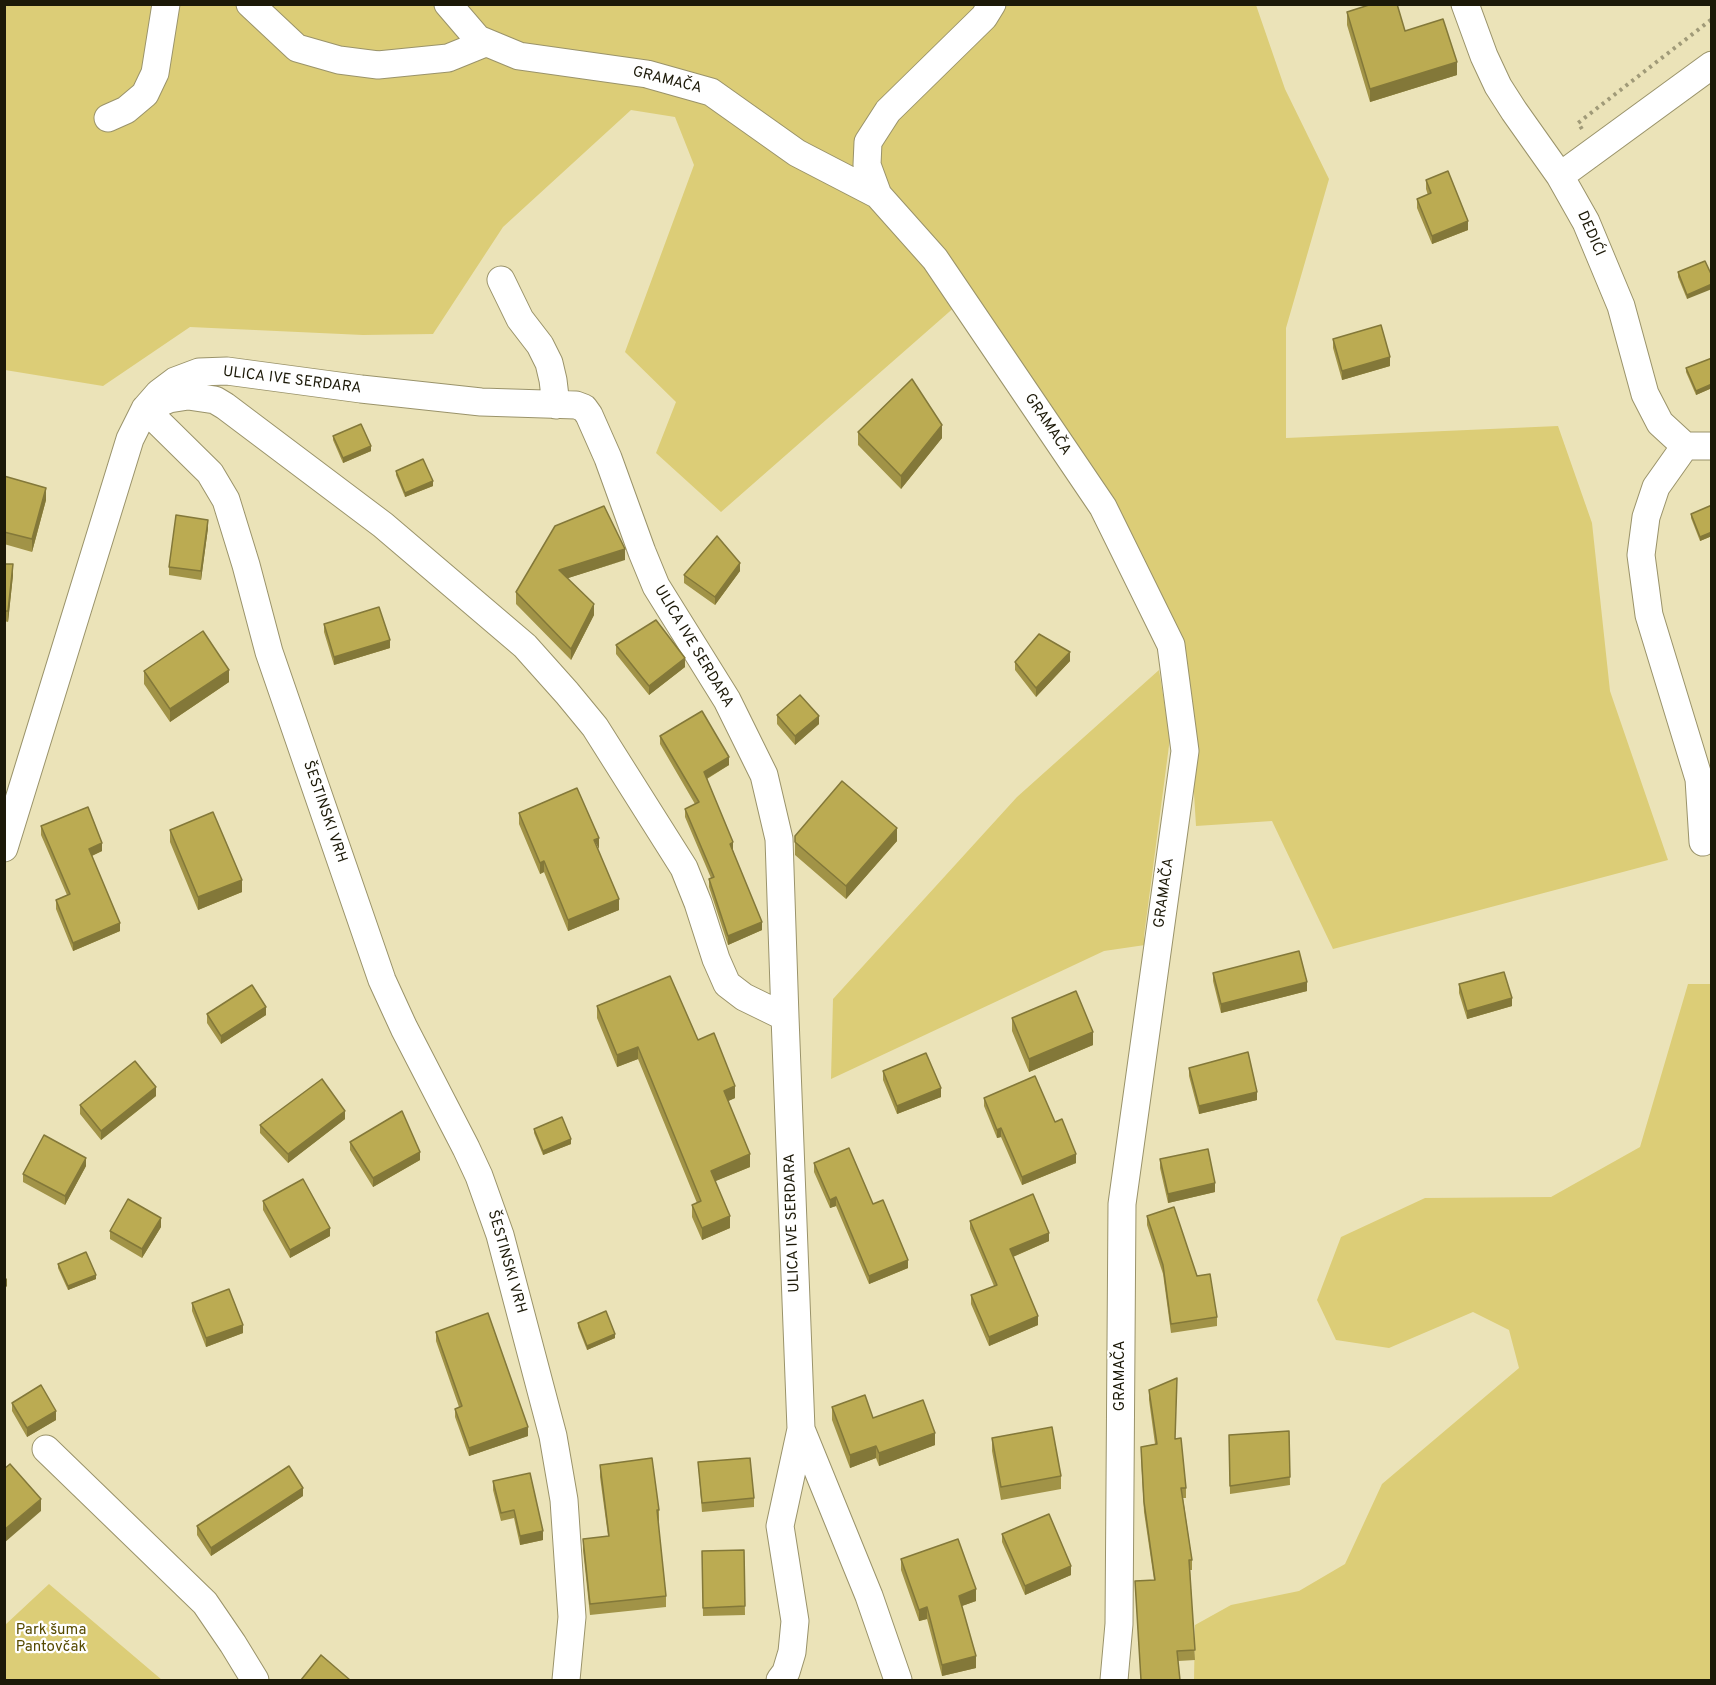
<!DOCTYPE html>
<meta charset="utf-8">
<style>
body{margin:0}
#map{position:relative;width:1716px;height:1685px;overflow:hidden;background:#ebe3b8;font-family:Overpass,sans-serif}
canvas{display:block}
.frame{position:absolute;inset:0;border:6px solid #1c1908;pointer-events:none}
</style>
<div id="map">
<canvas width="1716" height="1685"></canvas>
<div class="frame"></div>
</div>
<script>
const g = document.querySelector('canvas').getContext('2d');
g.lineJoin = 'round';
function fillPath(path, color) { g.fillStyle = color; g.fill(path, 'evenodd'); }
const shape = rows => new Path2D(rows.map(r => 'M' + r).join(''));
function stroke(path, color, width, dash) { g.strokeStyle = color; g.lineWidth = width; g.lineCap = dash ? 'butt' : 'round'; g.setLineDash(dash || []); g.stroke(path); }
function write(font, color, halo, rows, align = 'center') {
  g.font = font + ' Overpass,sans-serif'; g.lineWidth = 4.5; g.setLineDash([]); g.textBaseline = 'middle'; g.strokeStyle = halo; g.fillStyle = color; for (const [text, x, y, turn = 0] of rows) {
    g.save(); g.translate(x, y); g.rotate((+turn || 0) * Math.PI / 180); g.textAlign = isNaN(turn) ? turn : align; if (halo) g.strokeText(text, 0, 0); g.fillText(text, 0, 0); g.restore();
  }
}
fillPath(shape([
 [4,5,1256,5,1285,89,1329,179,1286,328,1286,438,1558,426,1592,523,1610,691,1668,860,1333,949,1272,821,1196,826,1185,646,1105,486,973,291,721,512,656,453,676,402,625,352,694,165,675,117,631,110,503,227,433,334,363,335,190,327,103,386,5,370],
 [1159,670,1170,738,1144,936,1145,945,1104,951,831,1079,833,999,1017,797],
 [1688,984,1711,984,1711,1680,1194,1680,1195,1625,1231,1605,1299,1591,1345,1564,1382,1484,1519,1368,1509,1330,1473,1312,1389,1348,1336,1340,1317,1300,1341,1237,1425,1198,1551,1197,1640,1147],
 [49,1584,162,1680,5,1680,5,1625]
]), '#dccd77');
const minor = shape([
 [250,4,297,48,339,60,378,65,448,58,485,43],
 [448,4,478,39,519,56,647,74,711,92,797,153,878,195,935,259,1103,507,1171,645,1185,751,1122,1204,1119,1624,1114,1680],
 [1465,4,1484,56,1498,86,1514,111,1560,176,1586,222,1621,306,1645,394,1660,423,1685,446,1712,446],
 [108,118,126,110,145,94,155,73,166,4],
 [1560,176,1712,65],
 [878,195,867,165,868,142,888,111,984,17,992,4],
 [501,280,520,319,540,345,549,363,553,380,556,405],
 [145,409,169,399,188,396,215,400,225,406,383,525,525,646,567,693,595,727,684,868,698,903,716,959,727,984,744,997,785,1017,801,1429,780,1526,795,1621,792,1652,786,1672,780,1680],
 [145,409,210,473,226,500,246,565,269,652,382,980,404,1028,466,1148,479,1176,500,1235,553,1436,564,1500,572,1617,566,1680],
 [1685,446,1656,487,1646,517,1641,555,1649,615,1699,779,1703,842],
 [4,848,130,439,145,409,159,393,175,381,199,372,227,371,361,389,481,402,576,405,584,408,589,415,608,458,642,552,656,586,727,700,764,775,779,839,785,1017],
 [801,1429,869,1596,898,1680],
 [46,1449,205,1603,233,1644,255,1680]
]);
stroke(minor, '#9a936a', 29);
stroke(shape([
 [1582,129,1578,123,1712,19]
]), '#a09a78', 4, [3, 4.5]);
stroke(minor, '#fff', 27);
fillPath(shape([
 [1347,12,1457,75,1370,102,1347,25],
 [1426,180,1468,230,1432,244,1417,208,1417,199,1428,195,1426,189],
 [1705,261,1687,299,1678,277,1678,272],
 [1333,339,1390,366,1342,380,1333,348],
 [1712,358,1712,388,1696,395,1686,372,1686,368],
 [858,432,942,438,901,489,858,445],
 [333,436,371,451,343,463,333,440],
 [396,471,433,486,405,497,396,475],
 [4,476,46,500,32,552,4,544],
 [1712,505,1712,536,1700,541,1691,518,1691,514],
 [208,528,201,580,169,575,169,567],
 [625,560,568,578,594,615,571,660,516,604,516,592],
 [4,564,13,575,8,622,4,621],
 [740,571,715,605,684,583,684,575],
 [324,624,390,648,334,665,324,632],
 [616,645,685,667,649,695,616,654],
 [1070,661,1036,697,1015,670,1015,662],
 [144,671,229,682,170,722,144,684],
 [777,715,819,724,795,745,777,724],
 [660,736,729,765,707,779,762,930,728,945,709,887,709,879,711,878,685,817,685,809,695,804,660,744],
 [519,813,619,910,568,931,544,872,540,874,519,824],
 [41,826,102,851,92,856,120,931,73,951,56,909,56,900,67,895,41,835],
 [170,830,242,892,198,910,170,842],
 [795,836,897,841,846,899,795,855],
 [1213,973,1307,991,1221,1013,1213,981],
 [1459,984,1512,1006,1467,1019,1459,993],
 [597,1006,698,1040,735,1098,728,1101,750,1167,715,1181,730,1228,702,1240,692,1217,692,1205,697,1203,638,1059,617,1067,597,1018],
 [207,1014,266,1015,221,1044,207,1023],
 [1012,1018,1093,1045,1029,1072,1012,1031],
 [1189,1068,1257,1100,1199,1114,1189,1076],
 [883,1071,941,1097,897,1114,883,1080],
 [156,1096,101,1140,80,1114,80,1105],
 [984,1098,1055,1122,1076,1163,1022,1185,1001,1137,997,1138,984,1106],
 [345,1119,288,1163,260,1133,260,1125],
 [534,1129,571,1144,543,1155,534,1133],
 [350,1142,420,1160,373,1187,350,1150],
 [1160,1159,1215,1192,1168,1203,1160,1168],
 [814,1163,873,1204,908,1268,869,1284,836,1206,830,1208,814,1172],
 [86,1166,65,1205,23,1182,23,1174],
 [263,1201,330,1236,290,1258,263,1210],
 [1147,1216,1197,1276,1217,1317,1217,1326,1171,1333,1163,1274,1147,1225],
 [970,1221,1049,1241,1013,1257,1038,1325,989,1346,971,1304,971,1295,994,1286,970,1229],
 [161,1227,142,1258,110,1239,110,1231],
 [58,1264,96,1279,68,1290,58,1268],
 [192,1303,243,1333,206,1347,192,1311],
 [578,1323,615,1338,587,1350,578,1327],
 [436,1332,528,1436,469,1456,455,1417,455,1409,459,1407,436,1341],
 [1149,1390,1175,1439,1186,1488,1186,1498,1183,1498,1192,1560,1192,1570,1190,1570,1195,1660,1178,1661,1180,1680,1141,1680,1135,1581,1154,1580,1144,1512,1141,1457,1141,1447,1155,1444,1149,1400],
 [12,1403,56,1420,27,1437,12,1411],
 [832,1407,873,1418,935,1445,879,1466,876,1458,850,1468,832,1420],
 [1289,1431,1290,1485,1230,1494,1229,1435],
 [992,1438,1061,1476,1061,1489,1001,1500,992,1451],
 [698,1462,754,1498,754,1507,702,1512],
 [600,1465,659,1510,659,1521,658,1521,666,1596,666,1607,590,1615,583,1550,583,1539,608,1536,600,1477],
 [493,1481,543,1540,520,1545,514,1518,501,1521,493,1490],
 [303,1496,211,1556,197,1535,197,1526],
 [1002,1534,1071,1575,1025,1595,1002,1542],
 [744,1550,745,1615,703,1616,702,1551],
 [901,1559,976,1601,962,1606,976,1668,942,1676,927,1619,919,1621,901,1570]
]), '#a19347');
fillPath(shape([
 [1457,62,1457,75,1370,102,1370,89],
 [1468,221,1468,230,1432,244,1432,236],
 [1712,284,1712,289,1687,299,1687,295],
 [1390,357,1390,366,1342,380,1342,371],
 [1712,384,1712,388,1696,395,1696,391],
 [942,425,942,438,901,489,901,476],
 [371,446,371,451,343,463,343,458],
 [433,481,433,486,405,497,405,493],
 [46,488,46,500,32,552,32,539],
 [208,520,208,528,201,580,201,571],
 [1712,532,1712,536,1700,541,1700,537],
 [625,549,625,560,559,581,559,570],
 [740,563,740,571,715,605,715,597],
 [13,564,13,575,8,622,8,611],
 [594,604,594,615,571,660,571,649],
 [390,640,390,648,334,665,334,657],
 [1070,652,1070,661,1036,697,1036,688],
 [685,658,685,667,649,695,649,686],
 [229,670,229,682,170,722,170,709],
 [819,716,819,724,795,745,795,736],
 [729,757,729,765,704,780,704,772],
 [897,828,897,841,846,899,846,886],
 [599,838,599,849,594,840],
 [733,842,733,851,730,852,730,844],
 [102,843,102,851,89,857,89,849],
 [544,861,544,872,540,874,540,863],
 [242,880,242,892,198,910,198,897],
 [619,899,619,910,568,931,568,920],
 [762,922,762,930,728,945,728,936],
 [120,923,120,931,73,951,73,943],
 [1307,982,1307,991,1221,1013,1221,1004],
 [1512,998,1512,1006,1467,1019,1467,1011],
 [266,1007,266,1015,221,1044,221,1036],
 [1093,1032,1093,1045,1029,1072,1029,1059],
 [638,1047,638,1059,617,1067,617,1055],
 [735,1086,735,1098,724,1103,724,1091],
 [156,1087,156,1096,101,1140,101,1131],
 [941,1088,941,1097,897,1114,897,1106],
 [1257,1092,1257,1100,1199,1114,1199,1106],
 [345,1111,345,1119,288,1163,288,1154],
 [1001,1128,1001,1137,997,1138,997,1130],
 [571,1139,571,1144,543,1155,543,1151],
 [420,1152,420,1160,373,1187,373,1178],
 [750,1154,750,1167,711,1183,711,1171],
 [1076,1154,1076,1163,1022,1185,1022,1177],
 [86,1158,86,1166,65,1205,65,1196],
 [1215,1183,1215,1192,1168,1203,1168,1194],
 [836,1197,836,1206,830,1208,830,1200],
 [730,1216,730,1228,702,1240,702,1228],
 [161,1218,161,1227,142,1258,142,1249],
 [330,1228,330,1236,290,1258,290,1250],
 [1049,1233,1049,1241,1010,1258,1010,1249],
 [908,1260,908,1268,869,1284,869,1276],
 [96,1275,96,1279,68,1290,68,1286],
 [7,1278,7,1286,4,1290,4,1281],
 [1038,1316,1038,1325,989,1346,989,1337],
 [243,1325,243,1333,206,1347,206,1338],
 [615,1334,615,1338,587,1350,587,1346],
 [56,1411,56,1420,27,1437,27,1428],
 [528,1427,528,1436,469,1456,469,1448],
 [935,1433,935,1445,879,1466,879,1453],
 [876,1446,876,1458,850,1468,850,1455],
 [303,1488,303,1496,211,1556,211,1548],
 [41,1499,41,1511,4,1543,4,1530],
 [543,1531,543,1540,520,1545,520,1536],
 [1071,1566,1071,1575,1025,1595,1025,1586],
 [976,1589,976,1601,959,1607,959,1596],
 [927,1607,927,1619,919,1621,919,1610],
 [976,1656,976,1668,942,1676,942,1665]
]), '#837839');
const building = shape([
 [1372,4,1397,4,1405,31,1443,19,1457,62,1370,89,1347,12,1372,4],
 [1448,171,1468,221,1432,236,1417,199,1431,193,1426,180,1448,171],
 [1705,261,1712,276,1712,284,1687,295,1678,272,1705,261],
 [1381,325,1390,357,1342,371,1333,339,1381,325],
 [1712,358,1712,384,1696,391,1686,368,1712,358],
 [912,379,942,425,901,476,858,432,912,379],
 [361,424,371,446,343,458,333,436,361,424],
 [423,459,433,481,405,493,396,471,423,459],
 [4,476,46,488,32,539,4,532,4,476],
 [1712,505,1712,532,1700,537,1691,514,1712,505],
 [604,506,625,549,559,570,594,604,571,649,516,592,555,526,604,506],
 [176,515,208,520,201,571,169,567,176,515],
 [717,536,740,563,715,597,684,575,717,536],
 [4,564,13,564,8,611,4,611,4,564],
 [379,607,390,640,334,657,324,624,379,607],
 [656,620,685,658,649,686,616,645,656,620],
 [203,631,229,670,170,709,144,671,203,631],
 [1039,634,1070,652,1036,688,1015,662,1039,634],
 [800,695,819,716,795,736,777,715,800,695],
 [702,711,729,757,704,772,733,842,730,844,762,922,728,936,709,879,714,877,685,809,699,802,660,736,702,711],
 [842,781,897,828,846,886,795,842,795,836,842,781],
 [577,788,599,838,594,840,619,899,568,920,544,861,540,863,519,813,577,788],
 [88,807,102,843,89,849,120,923,73,943,56,900,70,894,41,826,88,807],
 [213,812,242,880,198,897,170,830,213,812],
 [1299,951,1307,982,1221,1004,1213,973,1299,951],
 [1504,972,1512,998,1467,1011,1459,984,1504,972],
 [670,976,698,1040,714,1033,735,1086,724,1091,750,1154,711,1171,730,1216,702,1228,692,1205,701,1201,638,1047,617,1055,597,1006,670,976],
 [252,985,266,1007,221,1036,207,1014,252,985],
 [1076,991,1093,1032,1029,1059,1012,1018,1076,991],
 [1248,1052,1257,1092,1199,1106,1189,1068,1248,1052],
 [926,1053,941,1088,897,1106,883,1071,926,1053],
 [135,1061,156,1087,101,1131,80,1105,135,1061],
 [1035,1076,1055,1122,1062,1119,1076,1154,1022,1177,1001,1128,997,1130,984,1098,1035,1076],
 [322,1079,345,1111,288,1154,260,1125,322,1079],
 [402,1111,420,1152,373,1178,350,1142,402,1111],
 [562,1117,571,1139,543,1151,534,1129,562,1117],
 [44,1135,86,1158,65,1196,23,1174,44,1135],
 [849,1148,873,1204,883,1200,908,1260,869,1276,836,1197,830,1200,814,1163,849,1148],
 [1208,1149,1215,1183,1168,1194,1160,1159,1208,1149],
 [303,1179,330,1228,290,1250,263,1201,303,1179],
 [1033,1194,1049,1233,1010,1249,1038,1316,989,1337,971,1295,997,1285,970,1221,1033,1194],
 [128,1199,161,1218,142,1249,110,1231,128,1199],
 [1174,1207,1197,1276,1210,1274,1217,1317,1171,1324,1163,1265,1147,1216,1174,1207],
 [86,1252,96,1275,68,1286,58,1264,86,1252],
 [229,1289,243,1325,206,1338,192,1303,229,1289],
 [606,1311,615,1334,587,1346,578,1323,606,1311],
 [488,1313,528,1427,469,1448,455,1409,462,1406,436,1332,488,1313],
 [1177,1378,1175,1439,1181,1438,1186,1488,1181,1488,1192,1560,1189,1560,1195,1650,1177,1651,1180,1680,1141,1680,1135,1581,1155,1580,1144,1502,1141,1447,1157,1444,1149,1390,1177,1378],
 [41,1385,56,1411,27,1428,12,1403,41,1385],
 [865,1395,873,1418,923,1400,935,1433,879,1453,876,1446,850,1455,832,1407,865,1395],
 [1052,1427,1061,1476,1001,1487,992,1438,1052,1427],
 [1289,1431,1290,1477,1230,1486,1229,1435,1289,1431],
 [652,1458,659,1510,657,1510,666,1596,590,1604,583,1539,609,1536,600,1465,652,1458],
 [750,1458,754,1498,702,1503,698,1462,750,1458],
 [10,1464,41,1499,4,1530,4,1469,10,1464],
 [289,1466,303,1488,211,1548,197,1526,289,1466],
 [530,1473,543,1531,520,1536,514,1510,501,1513,493,1481,530,1473],
 [1049,1514,1071,1566,1025,1586,1002,1534,1049,1514],
 [958,1539,976,1589,959,1596,976,1656,942,1665,927,1607,919,1610,901,1559,958,1539],
 [744,1550,745,1606,703,1608,702,1551,744,1550],
 [321,1655,350,1680,301,1680,321,1655]
]);
fillPath(building, '#bbab52');
stroke(building, '#837839', 1.5);
write('15px', '#1c1908', '#fff', [
 ["GRAMAČA",667,81,14],
 ["DEDIĆI",1590,234,66],
 ["ULICA IVE SERDARA",292,381,7],
 ["GRAMAČA",1047,425,56],
 ["ULICA IVE SERDARA",693,647,59],
 ["ŠESTINSKI VRH",324,812,71],
 ["GRAMAČA",1165,893,-82],
 ["ULICA IVE SERDARA",793,1223,-92],
 ["ŠESTINSKI VRH",506,1262,74],
 ["GRAMAČA",1121,1376,-90]
]);
write('15px', '#564a00', '#fff', [
 ["Park šuma",51,1631],
 ["Pantovčak",51,1648]
]);
</script>
